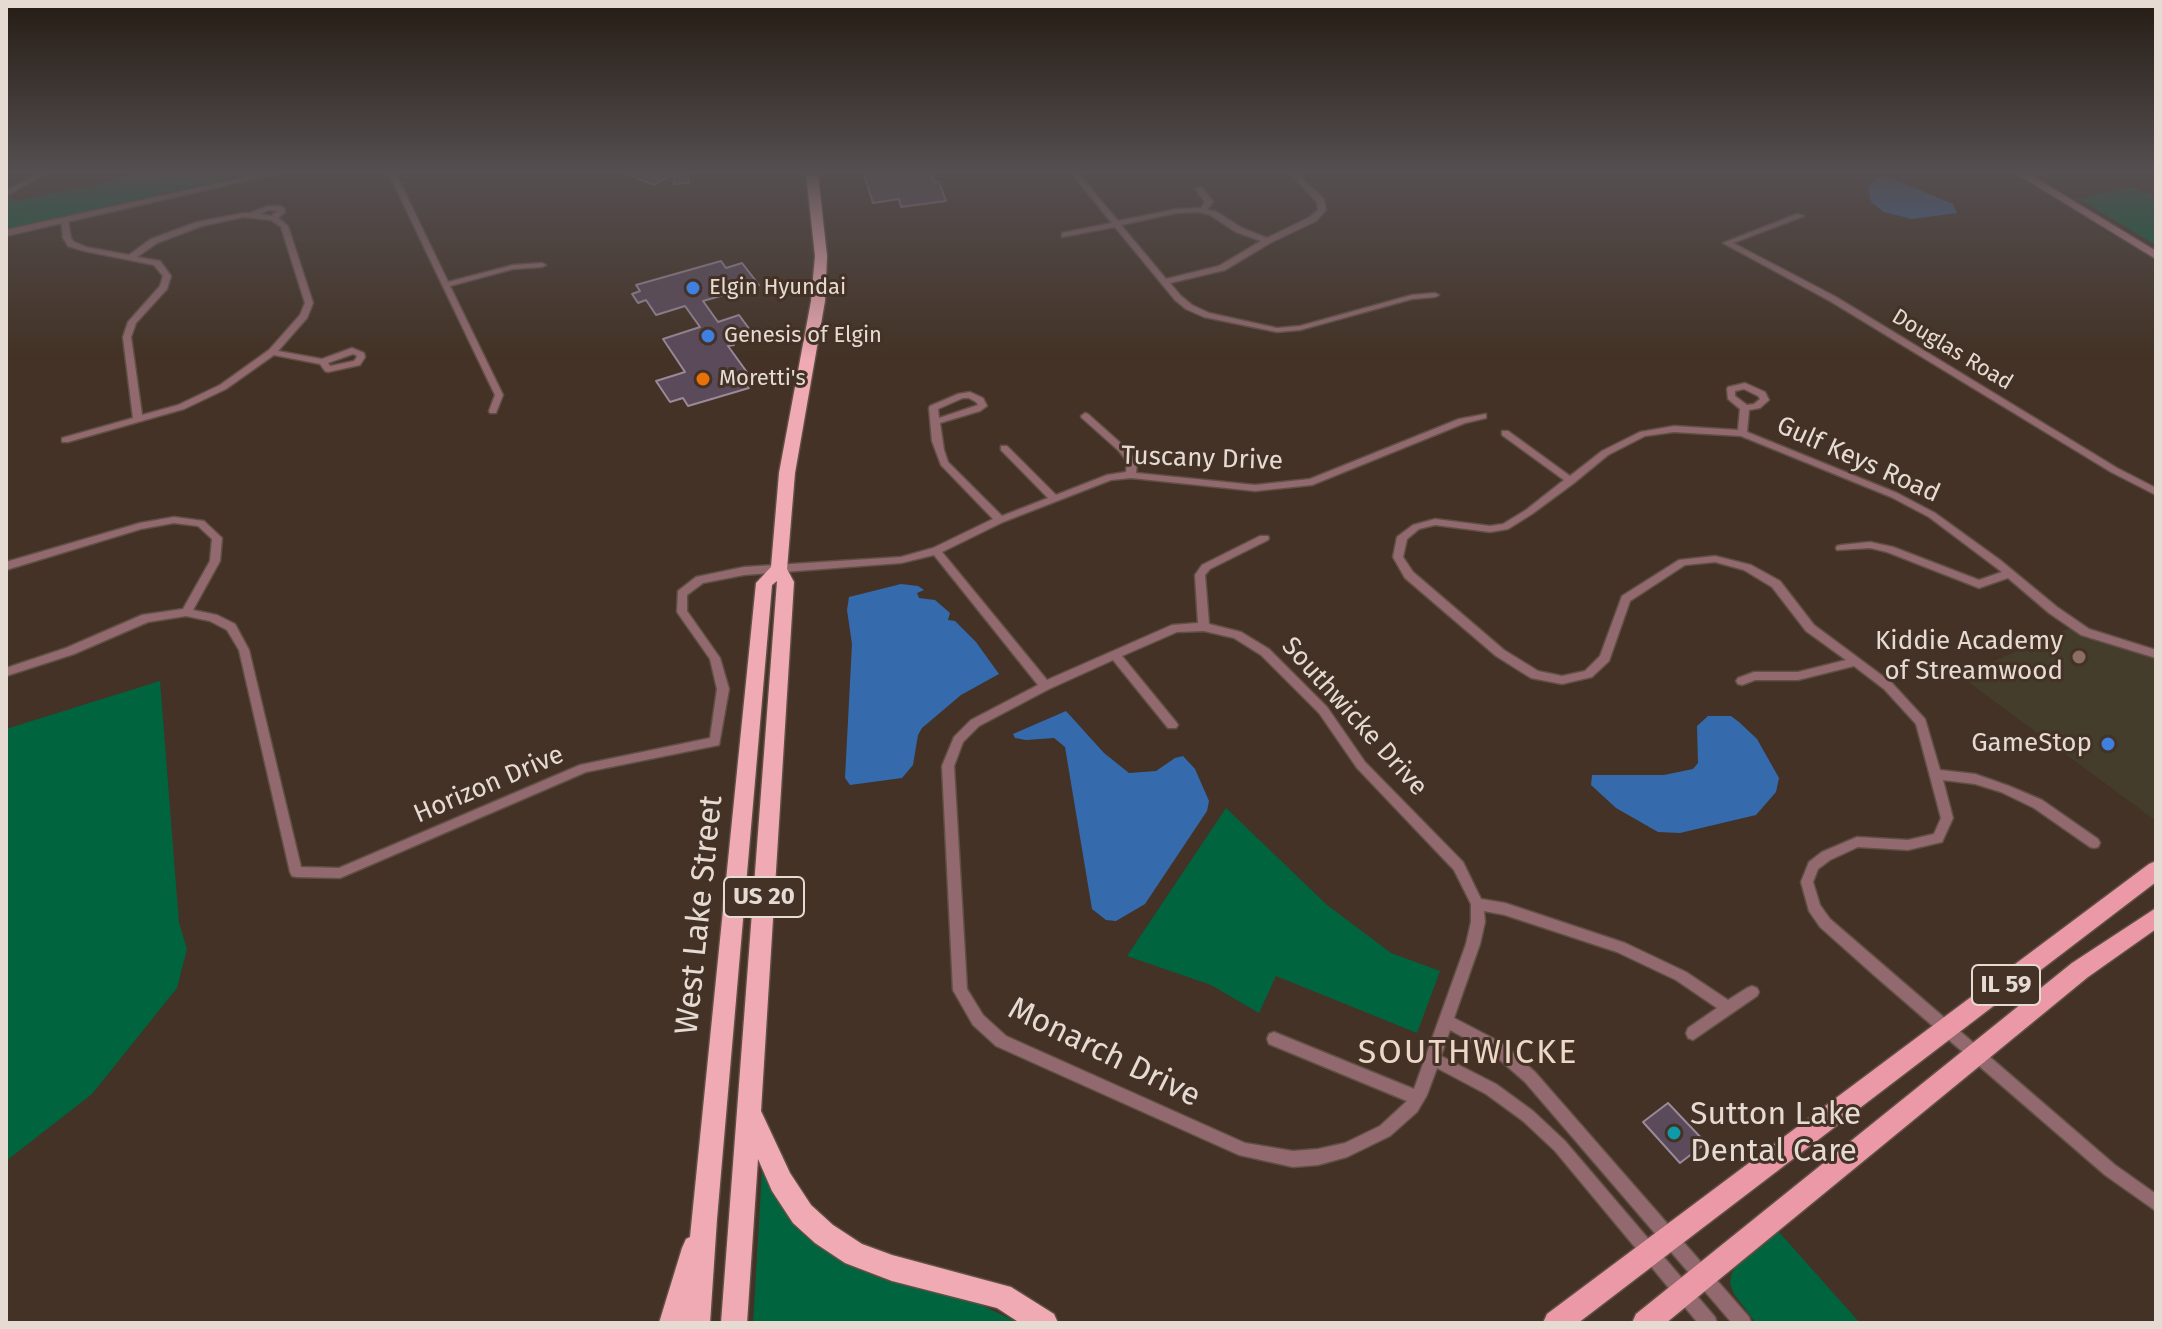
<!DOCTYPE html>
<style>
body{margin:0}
#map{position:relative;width:2162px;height:1329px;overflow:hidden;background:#433225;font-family:"Fira Sans",sans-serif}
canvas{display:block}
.frame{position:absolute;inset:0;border:8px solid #e6dbd3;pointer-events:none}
</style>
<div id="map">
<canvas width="2162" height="1329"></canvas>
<div class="frame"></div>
</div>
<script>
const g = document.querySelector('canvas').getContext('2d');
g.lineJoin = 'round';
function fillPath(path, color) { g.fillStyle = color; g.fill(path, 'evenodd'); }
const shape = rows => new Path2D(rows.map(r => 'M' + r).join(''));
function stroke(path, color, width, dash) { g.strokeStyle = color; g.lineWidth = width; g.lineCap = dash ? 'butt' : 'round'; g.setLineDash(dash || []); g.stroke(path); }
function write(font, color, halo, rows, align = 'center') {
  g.font = font + ' "Fira Sans",sans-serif'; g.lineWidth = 6; g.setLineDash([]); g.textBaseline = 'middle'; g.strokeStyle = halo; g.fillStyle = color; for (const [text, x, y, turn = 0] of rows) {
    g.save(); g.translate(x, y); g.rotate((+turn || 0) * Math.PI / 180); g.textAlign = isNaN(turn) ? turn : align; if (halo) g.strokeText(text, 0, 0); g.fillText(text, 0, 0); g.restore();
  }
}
fillPath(shape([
 [2072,627,2094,640,2156,659,2156,821,1960,676]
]), '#443d2b');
fillPath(shape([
 [130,174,250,174,6,229,6,194,15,201,102,184],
 [2131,187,2156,197,2156,245,2079,199],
 [160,681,179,923,187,949,177,988,92,1094,6,1161,6,729],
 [1226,808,1327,905,1391,953,1440,971,1417,1033,1276,976,1259,1013,1211,985,1127,956],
 [762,1172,793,1221,814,1242,847,1265,888,1281,979,1304,1019,1323,753,1323],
 [1778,1231,1860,1323,1756,1323,1734,1294,1730,1284,1731,1275,1736,1266]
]), '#00653e');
fillPath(shape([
 [1891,178,1953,204,1957,213,1912,219,1884,212,1871,202,1868,186,1877,179],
 [901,584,918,586,924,590,917,593,919,598,935,600,950,613,948,620,955,621,976,642,999,674,961,695,922,728,918,735,913,765,902,778,850,785,845,778,852,644,847,610,849,597],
 [1066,711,1104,753,1129,773,1156,771,1175,758,1183,756,1195,769,1209,801,1207,811,1145,904,1116,921,1106,920,1092,909,1065,747,1054,738,1026,740,1015,738,1013,734],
 [1708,716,1731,716,1739,722,1757,739,1779,778,1776,792,1756,815,1680,833,1658,832,1616,808,1591,785,1592,775,1664,775,1693,769,1698,763,1697,726]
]), '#356bac');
const building = shape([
 [627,174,688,174,689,183,674,184,673,174,654,185,627,174],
 [864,174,931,174,934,182,939,182,946,201,901,207,899,199,873,203,864,174],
 [721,261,726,268,742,263,759,285,703,301,718,322,739,315,753,334,731,340,734,345,728,346,749,375,741,377,749,388,688,406,683,398,670,402,656,381,685,372,663,339,700,327,685,306,656,315,646,300,638,303,632,294,640,291,636,285,721,261],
 [1668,1103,1706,1143,1680,1163,1643,1122,1668,1103]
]);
fillPath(building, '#5b4a5a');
stroke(building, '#9b899a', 2);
const minor = shape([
 [37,174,45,174,6,196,6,191,37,174],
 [389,174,396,174,448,282,513,265,542,263,546,265,542,267,513,269,450,286,503,395,496,413,490,413,489,411,495,395,389,174],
 [1072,174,1079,174,1118,221,1177,209,1201,208,1205,202,1195,189,1199,187,1202,187,1213,202,1207,210,1215,211,1242,228,1267,238,1310,217,1318,210,1317,202,1290,174,1297,174,1324,199,1326,210,1316,221,1270,243,1225,270,1170,283,1181,296,1192,305,1209,313,1277,328,1300,326,1412,295,1435,293,1439,295,1435,297,1412,299,1300,330,1277,332,1204,317,1186,309,1175,300,1115,227,1062,237,1062,233,1112,223,1072,174],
 [1199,212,1210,215,1236,232,1261,241,1219,266,1166,279,1121,225,1177,213,1199,212],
 [2030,174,2044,174,2026,179,2023,177,2030,174],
 [268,206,280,206,284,208,285,212,278,218,288,226,313,303,307,318,278,351,322,359,352,348,364,353,365,357,360,365,328,372,325,371,320,364,274,355,226,389,184,409,68,442,62,442,62,438,133,418,123,337,128,322,160,286,163,276,154,265,84,251,68,246,63,238,61,218,68,220,71,238,74,242,86,247,129,255,151,239,197,222,244,213,250,213,268,206],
 [269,210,277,211,271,216,260,214,269,210],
 [244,217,271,220,281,227,305,303,300,315,269,350,220,385,178,405,142,415,131,337,136,323,167,289,171,276,160,261,137,257,157,243,202,226,244,217],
 [353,354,356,355,357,357,354,361,330,366,328,363,353,354],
 [1797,214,1804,216,1733,243,1836,297,2117,468,2156,488,2156,495,2111,472,1830,301,1723,243,1797,214],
 [1745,383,1765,392,1769,400,1760,408,1749,410,1747,432,1897,493,1935,513,2000,560,2057,607,2089,629,2156,650,2156,658,2081,635,2049,613,2008,578,1979,588,1887,552,1870,548,1837,550,1836,548,1837,546,1841,545,1870,542,1893,547,1979,580,2002,572,1929,517,1891,497,1741,436,1674,432,1645,436,1608,455,1574,483,1532,514,1508,529,1490,532,1435,525,1419,529,1407,539,1403,557,1413,572,1504,650,1538,671,1562,676,1585,671,1600,656,1622,596,1679,560,1715,556,1751,565,1780,581,1814,625,1892,683,1925,719,1940,770,1975,774,2009,786,2042,800,2098,839,2100,843,2098,847,2094,848,2090,847,2034,808,2001,792,1975,784,1943,780,1953,818,1942,842,1908,850,1858,847,1830,860,1818,869,1813,882,1820,905,1830,919,2115,1165,2156,1194,2156,1211,2105,1175,1875,976,1820,927,1809,911,1801,882,1809,862,1822,852,1857,837,1908,840,1934,834,1941,818,1916,724,1884,689,1854,666,1798,680,1755,680,1742,685,1738,684,1736,681,1738,678,1754,672,1798,672,1846,660,1806,631,1772,587,1744,570,1715,562,1685,565,1630,601,1609,661,1592,677,1562,684,1531,678,1496,656,1405,578,1393,557,1397,537,1413,525,1435,519,1490,526,1503,524,1526,510,1564,480,1502,435,1502,431,1508,431,1570,476,1602,451,1640,432,1674,426,1738,430,1740,409,1728,399,1727,389,1728,387,1745,383],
 [1744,389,1758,396,1760,399,1754,404,1747,405,1735,396,1735,391,1744,389],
 [970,392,983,398,987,406,980,411,940,423,944,450,948,462,1002,516,1048,498,1001,450,1001,446,1007,446,1056,495,1107,475,1126,472,1127,462,1119,451,1082,418,1081,416,1085,413,1088,414,1125,447,1137,462,1136,473,1255,485,1310,479,1459,419,1486,414,1486,418,1465,423,1312,485,1255,491,1131,478,1111,480,1003,522,942,552,1047,680,1172,625,1198,623,1195,575,1202,565,1260,536,1268,536,1269,538,1268,540,1210,569,1205,575,1209,624,1241,632,1269,649,1327,707,1365,762,1463,862,1481,899,1505,903,1625,943,1686,972,1728,1000,1747,988,1752,986,1757,988,1759,992,1757,996,1693,1040,1688,1038,1686,1033,1688,1028,1717,1008,1676,980,1617,952,1505,915,1484,911,1485,922,1480,944,1454,1018,1502,1043,1535,1072,1749,1317,1751,1323,1732,1323,1525,1082,1492,1053,1450,1030,1441,1056,1496,1084,1533,1111,1565,1141,1715,1317,1717,1323,1698,1323,1555,1151,1523,1121,1486,1094,1437,1068,1427,1095,1417,1112,1390,1136,1347,1157,1318,1165,1293,1167,1239,1155,996,1046,973,1025,953,990,942,766,954,737,971,720,1038,685,934,555,901,563,744,575,703,583,687,595,687,611,720,658,729,689,719,745,586,772,340,878,296,877,292,876,290,872,239,650,227,630,210,621,186,616,148,622,74,654,6,676,6,668,66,648,142,615,183,609,210,561,212,539,198,526,174,523,141,529,6,570,6,562,140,523,174,517,204,521,222,538,220,561,193,610,217,615,235,624,249,650,301,867,339,868,580,765,710,738,717,689,710,659,677,612,678,591,696,577,744,567,901,557,933,548,993,519,941,465,932,441,929,408,930,406,958,394,970,392],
 [963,398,969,398,976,402,978,405,939,418,938,409,963,398],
 [1204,631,1234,638,1261,655,1319,713,1357,768,1454,870,1471,904,1471,922,1466,944,1414,1089,1274,1032,1269,1034,1267,1039,1269,1044,1407,1101,1380,1126,1345,1143,1318,1149,1293,1151,1245,1143,1006,1036,983,1015,967,989,954,766,963,742,979,726,1049,689,1113,660,1168,728,1176,728,1178,725,1176,722,1122,656,1177,632,1204,631]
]);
const tertiary = shape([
 [260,174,276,174,6,236,6,230,260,174]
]);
const secondary = shape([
 [2017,174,2029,174,2156,251,2156,259,2017,174]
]);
const primary = shape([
 [2156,861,2156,882,1578,1323,1543,1323,1547,1314,2149,864,2156,861],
 [2156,908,2156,929,2088,977,1666,1323,1632,1323,1636,1314,2072,963,2156,908]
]);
const trunk = shape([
 [806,174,818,174,827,256,825,301,795,473,787,569,794,582,761,1111,790,1173,811,1205,833,1225,862,1244,892,1255,1011,1287,1054,1314,1058,1323,1020,1323,997,1308,892,1281,845,1263,815,1243,793,1223,772,1191,758,1159,747,1323,721,1323,777,581,772,585,717,1219,710,1323,659,1323,682,1248,686,1239,690,1237,756,583,771,567,779,473,811,301,815,256,806,174]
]);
stroke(minor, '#605044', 3);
stroke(tertiary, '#605044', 3);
stroke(secondary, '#605044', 3);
stroke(primary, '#605044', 3);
stroke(trunk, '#605044', 3);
fillPath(minor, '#91696e');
fillPath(tertiary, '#91696e');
fillPath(secondary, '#c4848e');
fillPath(primary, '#eb99a6');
fillPath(trunk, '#f0aab4');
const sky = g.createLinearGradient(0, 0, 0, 360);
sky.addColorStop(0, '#251c14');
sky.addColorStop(0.48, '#554f51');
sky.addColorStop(1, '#554f5100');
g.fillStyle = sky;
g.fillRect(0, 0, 2162, 360);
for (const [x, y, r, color] of [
 [693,288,8,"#3f7fe0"],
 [708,336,8,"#3f7fe0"],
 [703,379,8,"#e8710a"],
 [2079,657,8,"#8d6e63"],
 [2108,744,8,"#3f7fe0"],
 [1674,1133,8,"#0f9aa8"]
]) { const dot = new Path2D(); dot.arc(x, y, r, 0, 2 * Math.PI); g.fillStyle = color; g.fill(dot); stroke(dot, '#433225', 3); }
write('22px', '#e6dbd3', '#433225', [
 ["Elgin Hyundai",709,288],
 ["Genesis of Elgin",724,336],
 ["Moretti's",719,379]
], 'left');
write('22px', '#e6dbd3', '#433225', [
 ["Douglas Road",1952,350,31]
]);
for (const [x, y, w] of [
 [764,897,80],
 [2006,985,68]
]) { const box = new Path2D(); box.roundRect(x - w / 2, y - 20, w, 40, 6); g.fillStyle = '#433225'; g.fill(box); stroke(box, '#e6dbd3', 2); }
write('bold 24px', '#e6dbd3', null, [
 ["US 20",764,897],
 ["IL 59",2006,985]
]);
write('26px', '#e6dbd3', '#433225', [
 ["Tuscany Drive",1202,459,2],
 ["Gulf Keys Road",1858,460,24],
 ["Southwicke Drive",1354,717,48],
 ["Horizon Drive",489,785,-23]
]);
write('26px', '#e6dbd3', '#433225', [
 ["Kiddie Academy",2063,642],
 ["of Streamwood",2063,672],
 ["GameStop",2092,744]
], 'right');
write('32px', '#e6dbd3', '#433225', [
 ["West Lake Street",700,915,-84],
 ["Monarch Drive",1104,1053,26]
]);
write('32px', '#e6dbd3', '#433225', [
 ["Sutton Lake",1690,1115],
 ["Dental Care",1690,1152]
], 'left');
g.letterSpacing = '2px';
write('34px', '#edd7c7', '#433225', [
 ["SOUTHWICKE",1468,1054]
]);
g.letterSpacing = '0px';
</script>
